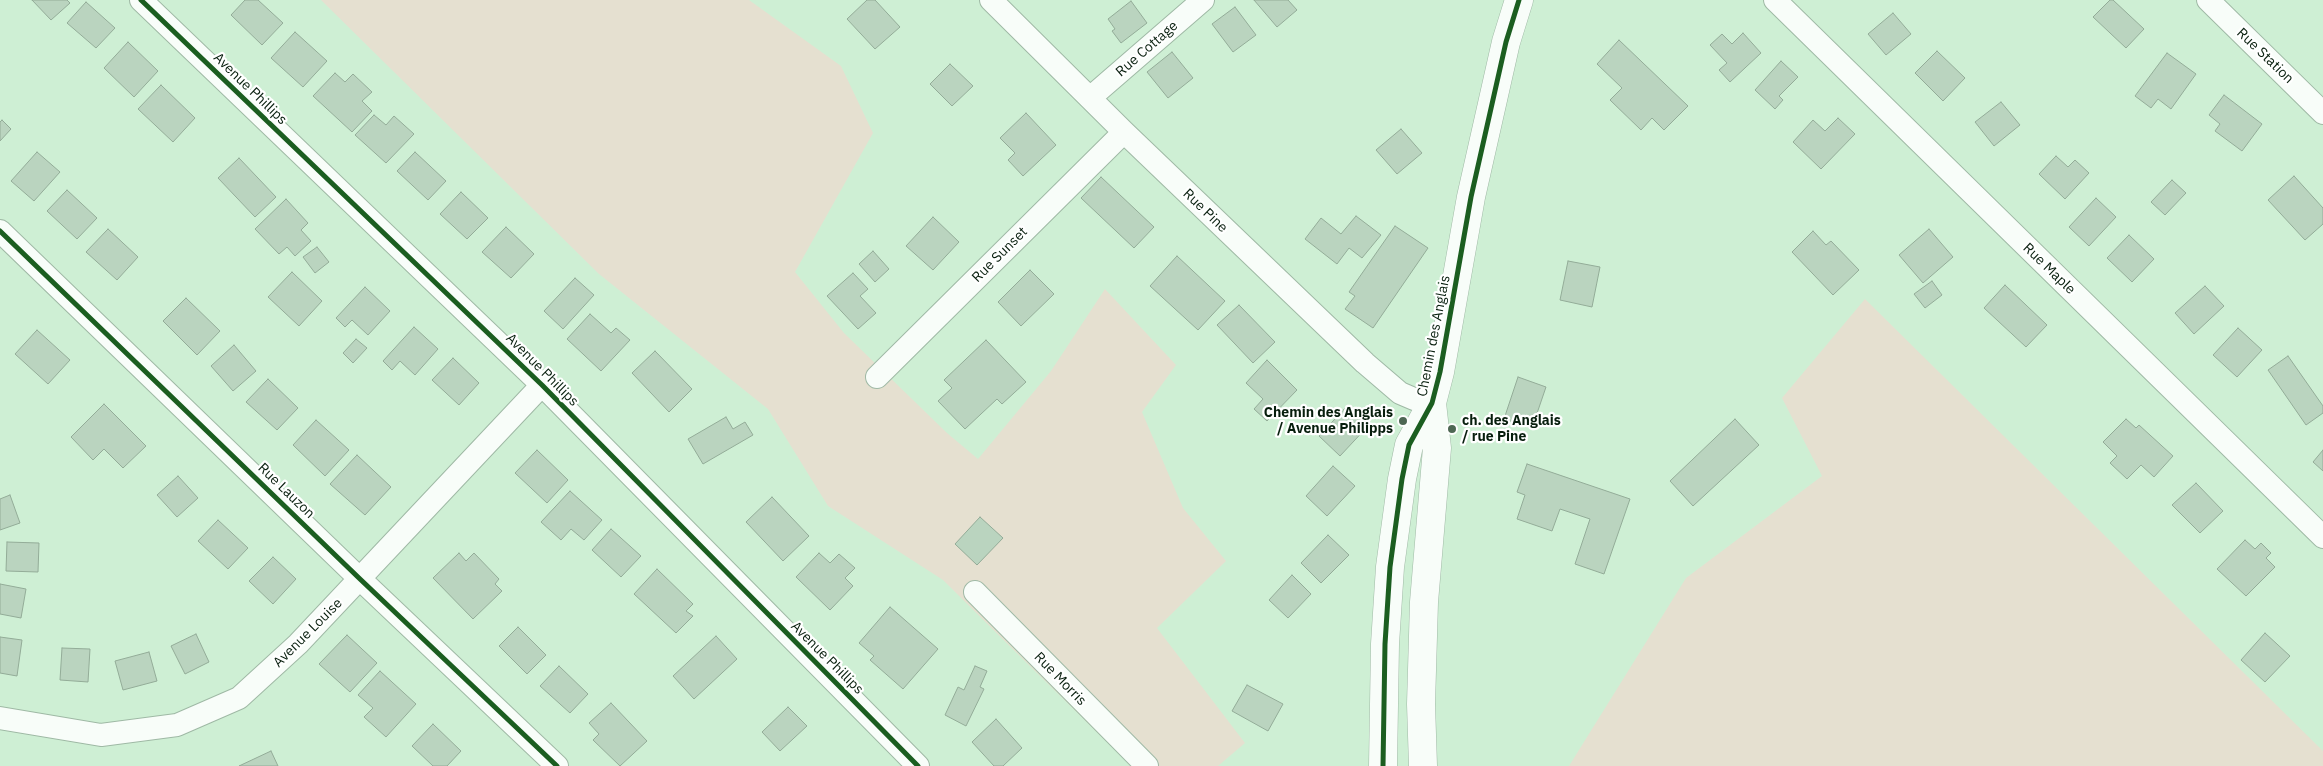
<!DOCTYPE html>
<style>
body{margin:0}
canvas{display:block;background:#ceefd4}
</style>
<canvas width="2323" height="766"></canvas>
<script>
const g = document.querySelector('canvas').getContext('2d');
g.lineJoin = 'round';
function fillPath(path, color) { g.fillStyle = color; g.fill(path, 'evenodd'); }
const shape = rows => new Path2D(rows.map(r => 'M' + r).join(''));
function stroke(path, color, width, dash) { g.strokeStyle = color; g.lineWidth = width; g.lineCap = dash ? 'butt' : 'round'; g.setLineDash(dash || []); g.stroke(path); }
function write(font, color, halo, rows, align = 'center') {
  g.font = font + ' "IBM Plex Sans",sans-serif'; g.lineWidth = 4.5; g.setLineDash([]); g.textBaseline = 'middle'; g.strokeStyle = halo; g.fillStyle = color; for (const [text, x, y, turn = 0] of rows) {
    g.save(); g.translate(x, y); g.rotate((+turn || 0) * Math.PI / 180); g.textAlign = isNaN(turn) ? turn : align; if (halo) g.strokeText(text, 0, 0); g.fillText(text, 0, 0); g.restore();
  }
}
fillPath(shape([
 [321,0,749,0,841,66,873,133,795,272,844,333,947,433,978,459,1051,371,1105,289,1176,365,1142,412,1183,508,1226,561,1157,628,1245,743,1218,766,1131,766,943,580,828,506,768,409,599,274],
 [1865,299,2323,751,2323,766,1569,766,1686,578,1822,476,1782,398]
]), '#e5e0d0');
const building = shape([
 [32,0,67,0,70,3,51,20,32,0],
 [245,0,258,0,283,23,262,45,231,15,245,0],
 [867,0,875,0,900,27,875,49,847,19,867,0],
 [1254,0,1288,0,1297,10,1277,27,1254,0],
 [2110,0,2113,0,2144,29,2126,48,2093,17,2110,0],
 [1131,1,1147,23,1121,43,1112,31,1115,29,1108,19,1131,1],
 [86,2,115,28,96,48,67,23,86,2],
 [1235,7,1256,35,1233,52,1212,24,1235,7],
 [1893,13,1911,34,1886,55,1868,34,1893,13],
 [295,32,327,61,303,87,271,58,295,32],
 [1743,33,1761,53,1730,82,1719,70,1727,63,1710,45,1722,34,1732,44,1743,33],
 [1619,40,1688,106,1664,130,1652,118,1641,130,1610,100,1622,88,1597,64,1619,40],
 [128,42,158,71,134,97,104,68,128,42],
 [1937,51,1965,78,1943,101,1915,73,1937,51],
 [1172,52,1193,78,1168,98,1147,72,1172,52],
 [2167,53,2196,74,2171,109,2158,99,2151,108,2135,96,2167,53],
 [1781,61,1798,77,1779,96,1783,100,1775,109,1755,90,1781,61],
 [950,64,973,86,952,106,930,84,950,64],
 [335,73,345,82,353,74,372,92,362,101,372,111,352,132,313,96,335,73],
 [161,85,195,118,173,142,138,109,161,85],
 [2224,95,2262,124,2242,151,2215,131,2220,124,2209,115,2224,95],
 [2001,102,2020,125,1994,146,1975,122,2001,102],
 [1026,113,1056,145,1023,176,1008,160,1015,153,1000,138,1026,113],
 [374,115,386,125,394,116,414,134,386,163,355,135,374,115],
 [1838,118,1855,134,1821,169,1793,142,1813,120,1825,131,1838,118],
 [2,120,11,129,0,141,0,122,2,120],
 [1401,129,1422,153,1397,174,1376,150,1401,129],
 [37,152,60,172,34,201,11,181,37,152],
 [415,152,446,181,428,200,397,171,415,152],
 [2056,156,2068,167,2075,160,2089,173,2065,199,2039,174,2056,156],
 [239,158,276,197,255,217,218,178,239,158],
 [2294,176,2323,208,2323,224,2305,240,2268,200,2294,176],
 [1101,177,1154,227,1134,248,1081,198,1101,177],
 [2172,180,2186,193,2165,215,2151,202,2172,180],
 [67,190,97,218,77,239,47,211,67,190],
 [461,192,488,218,467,239,440,214,461,192],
 [2096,198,2116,217,2089,246,2069,227,2096,198],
 [286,199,308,223,301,230,311,241,295,256,287,247,279,254,255,229,286,199],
 [1356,216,1381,235,1362,258,1349,248,1337,264,1305,239,1321,218,1341,234,1356,216],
 [933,217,959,242,933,270,906,246,933,217],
 [1395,226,1428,248,1373,328,1345,309,1355,296,1349,292,1395,226],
 [506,227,534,254,511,278,482,252,506,227],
 [108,229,138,257,117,280,86,252,108,229],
 [1929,229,1953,257,1923,283,1899,255,1929,229],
 [1813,231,1826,245,1831,241,1859,270,1833,295,1792,252,1813,231],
 [2129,235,2154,259,2132,282,2107,258,2129,235],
 [317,247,329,262,315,273,303,257,317,247],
 [873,251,889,269,875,282,859,264,873,251],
 [1177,256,1225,301,1198,330,1150,286,1177,256],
 [1568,261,1600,267,1592,307,1560,300,1568,261],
 [1030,270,1054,294,1021,326,998,302,1030,270],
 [292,272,322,301,299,326,268,297,292,272],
 [853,273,868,289,860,296,876,313,858,329,827,296,853,273],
 [575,278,594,295,563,329,544,311,575,278],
 [1932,281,1942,295,1925,308,1914,294,1932,281],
 [2005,285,2047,325,2026,347,1984,308,2005,285],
 [2205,286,2224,306,2194,334,2175,313,2205,286],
 [365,287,390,311,368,335,352,320,345,327,336,318,365,287],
 [186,298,220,331,197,355,163,321,186,298],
 [1239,305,1275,342,1253,363,1217,325,1239,305],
 [590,314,611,333,616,328,630,340,601,371,567,339,590,314],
 [414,327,438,349,415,375,400,361,392,370,383,361,414,327],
 [2238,328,2262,350,2237,377,2213,355,2238,328],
 [37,330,70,360,48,384,15,354,37,330],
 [356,339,367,348,353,363,343,353,356,339],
 [986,340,1026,382,1002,404,997,399,965,429,938,401,952,388,944,380,986,340],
 [234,345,256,371,233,391,211,366,234,345],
 [655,351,692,389,669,412,632,373,655,351],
 [2288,356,2323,406,2323,413,2306,425,2268,370,2288,356],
 [453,358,479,383,459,405,432,380,453,358],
 [1267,360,1297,390,1267,421,1254,409,1263,399,1246,383,1267,360],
 [1518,377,1546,387,1532,428,1504,419,1518,377],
 [268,379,298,408,277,430,246,402,268,379],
 [104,404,146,446,123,468,104,449,93,460,71,437,104,404],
 [1347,406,1368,426,1340,456,1319,436,1347,406],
 [726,417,733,429,745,422,753,435,703,464,688,439,726,417],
 [1735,419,1759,445,1693,506,1670,481,1735,419],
 [2126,419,2136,428,2139,425,2173,456,2154,477,2141,465,2127,479,2110,463,2117,456,2103,442,2126,419],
 [316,420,349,450,325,476,293,445,316,420],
 [537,450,568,480,547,503,515,473,537,450],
 [2323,450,2323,471,2313,462,2323,450],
 [357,455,391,487,365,515,330,484,357,455],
 [1527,464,1630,499,1604,574,1575,564,1590,519,1560,509,1552,531,1517,519,1525,495,1517,492,1527,464],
 [1333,466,1355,486,1327,516,1306,496,1333,466],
 [178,476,198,498,177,517,157,495,178,476],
 [2196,483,2223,511,2200,533,2172,505,2196,483],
 [570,491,602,520,584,540,571,529,561,540,541,522,570,491],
 [10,495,20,523,0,530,0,499,10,495],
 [772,497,809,536,783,561,746,522,772,497],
 [980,517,1003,538,977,565,955,544,980,517],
 [218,520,248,548,228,569,198,541,218,520],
 [611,529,641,556,621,577,592,550,611,529],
 [1328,535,1349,555,1321,583,1301,563,1328,535],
 [2245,540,2255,549,2261,543,2271,553,2266,558,2275,567,2246,596,2217,569,2245,540],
 [7,542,39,543,38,572,6,571,7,542],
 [459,553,466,561,474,553,499,579,495,584,502,591,473,619,433,578,459,553],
 [819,553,830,563,839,554,855,568,845,578,853,586,830,610,796,577,819,553],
 [273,557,296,579,273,604,249,581,273,557],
 [657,569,693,604,686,611,693,616,676,633,634,594,657,569],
 [1292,575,1311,594,1288,618,1269,600,1292,575],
 [0,584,26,589,21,618,0,614,0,584],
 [890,607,938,649,903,689,870,660,874,656,859,643,890,607],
 [518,627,546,655,527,674,499,646,518,627],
 [2265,633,2290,656,2265,682,2241,660,2265,633],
 [196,634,209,662,185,674,171,646,196,634],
 [347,635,377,663,350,692,319,664,347,635],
 [716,636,737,659,694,699,673,676,716,636],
 [0,637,22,640,17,676,0,673,0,637],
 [62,648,90,649,88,682,60,680,62,648],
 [149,652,157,681,123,690,115,661,149,652],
 [559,666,588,694,570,713,540,686,559,666],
 [975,666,987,671,980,687,984,689,966,726,945,715,958,687,964,690,975,666],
 [380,671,416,704,386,737,364,717,373,708,358,695,380,671],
 [1247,685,1283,704,1268,731,1232,711,1247,685],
 [611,703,647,741,620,766,593,740,599,734,589,723,611,703],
 [788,707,807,726,780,751,762,732,788,707],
 [996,719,1022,748,1003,766,994,766,972,742,996,719],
 [433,724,461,751,447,766,433,766,412,746,433,724],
 [271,751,278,766,239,766,271,751]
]);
fillPath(building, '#bad4bf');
stroke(building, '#93ac98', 1);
const minor = shape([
 [141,0,542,385,918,766],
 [991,0,1124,132,1365,363,1400,393,1414,399,1432,403],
 [1775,0,2323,537],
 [2208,0,2323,113],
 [1091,97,1203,0],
 [0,231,360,579,557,766],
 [877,377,1124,132],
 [975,592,1147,766],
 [0,718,101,735,177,725,239,698,298,644,542,385]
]);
const tertiary = shape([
 [1383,766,1385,644,1390,567,1402,479,1409,445,1432,403,1440,372,1471,197,1506,42,1519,0],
 [1423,766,1421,704,1424,602,1437,448,1432,403]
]);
stroke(minor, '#9fb9a5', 24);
stroke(tertiary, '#9fb9a5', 29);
stroke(minor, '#f8fdf9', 22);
stroke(tertiary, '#f8fdf9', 28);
stroke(shape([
 [141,0,542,385,918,766],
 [0,231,360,579,557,766],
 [1383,766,1385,644,1390,567,1402,479,1409,445,1432,403,1440,372,1471,197,1506,42,1519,0]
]), '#1b5e20', 5);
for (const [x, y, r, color] of [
 [1403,421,5,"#4d6753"],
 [1452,429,5,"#4d6753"]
]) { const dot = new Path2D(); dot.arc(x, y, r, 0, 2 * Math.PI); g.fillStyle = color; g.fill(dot); stroke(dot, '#fff', 2); }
write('14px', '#071e0d', '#fff', [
 ["Rue Cottage",1147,49,-41],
 ["Rue Station",2265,56,44],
 ["Avenue Phillips",250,89,44],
 ["Rue Pine",1205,211,44],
 ["Rue Sunset",1000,255,-45],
 ["Rue Maple",2049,269,44],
 ["Chemin des Anglais",1434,336,-79],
 ["Avenue Phillips",542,370,45],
 ["Rue Lauzon",286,491,44],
 ["Avenue Louise",308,633,-45],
 ["Avenue Phillips",827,658,45],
 ["Rue Morris",1060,679,46]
]);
write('bold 14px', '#071e0d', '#fff', [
 ["Chemin des Anglais",1393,413],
 ["/ Avenue Philipps",1393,429],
 ["ch. des Anglais",1462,421,"left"],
 ["/ rue Pine",1462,437,"left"]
], 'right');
</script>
